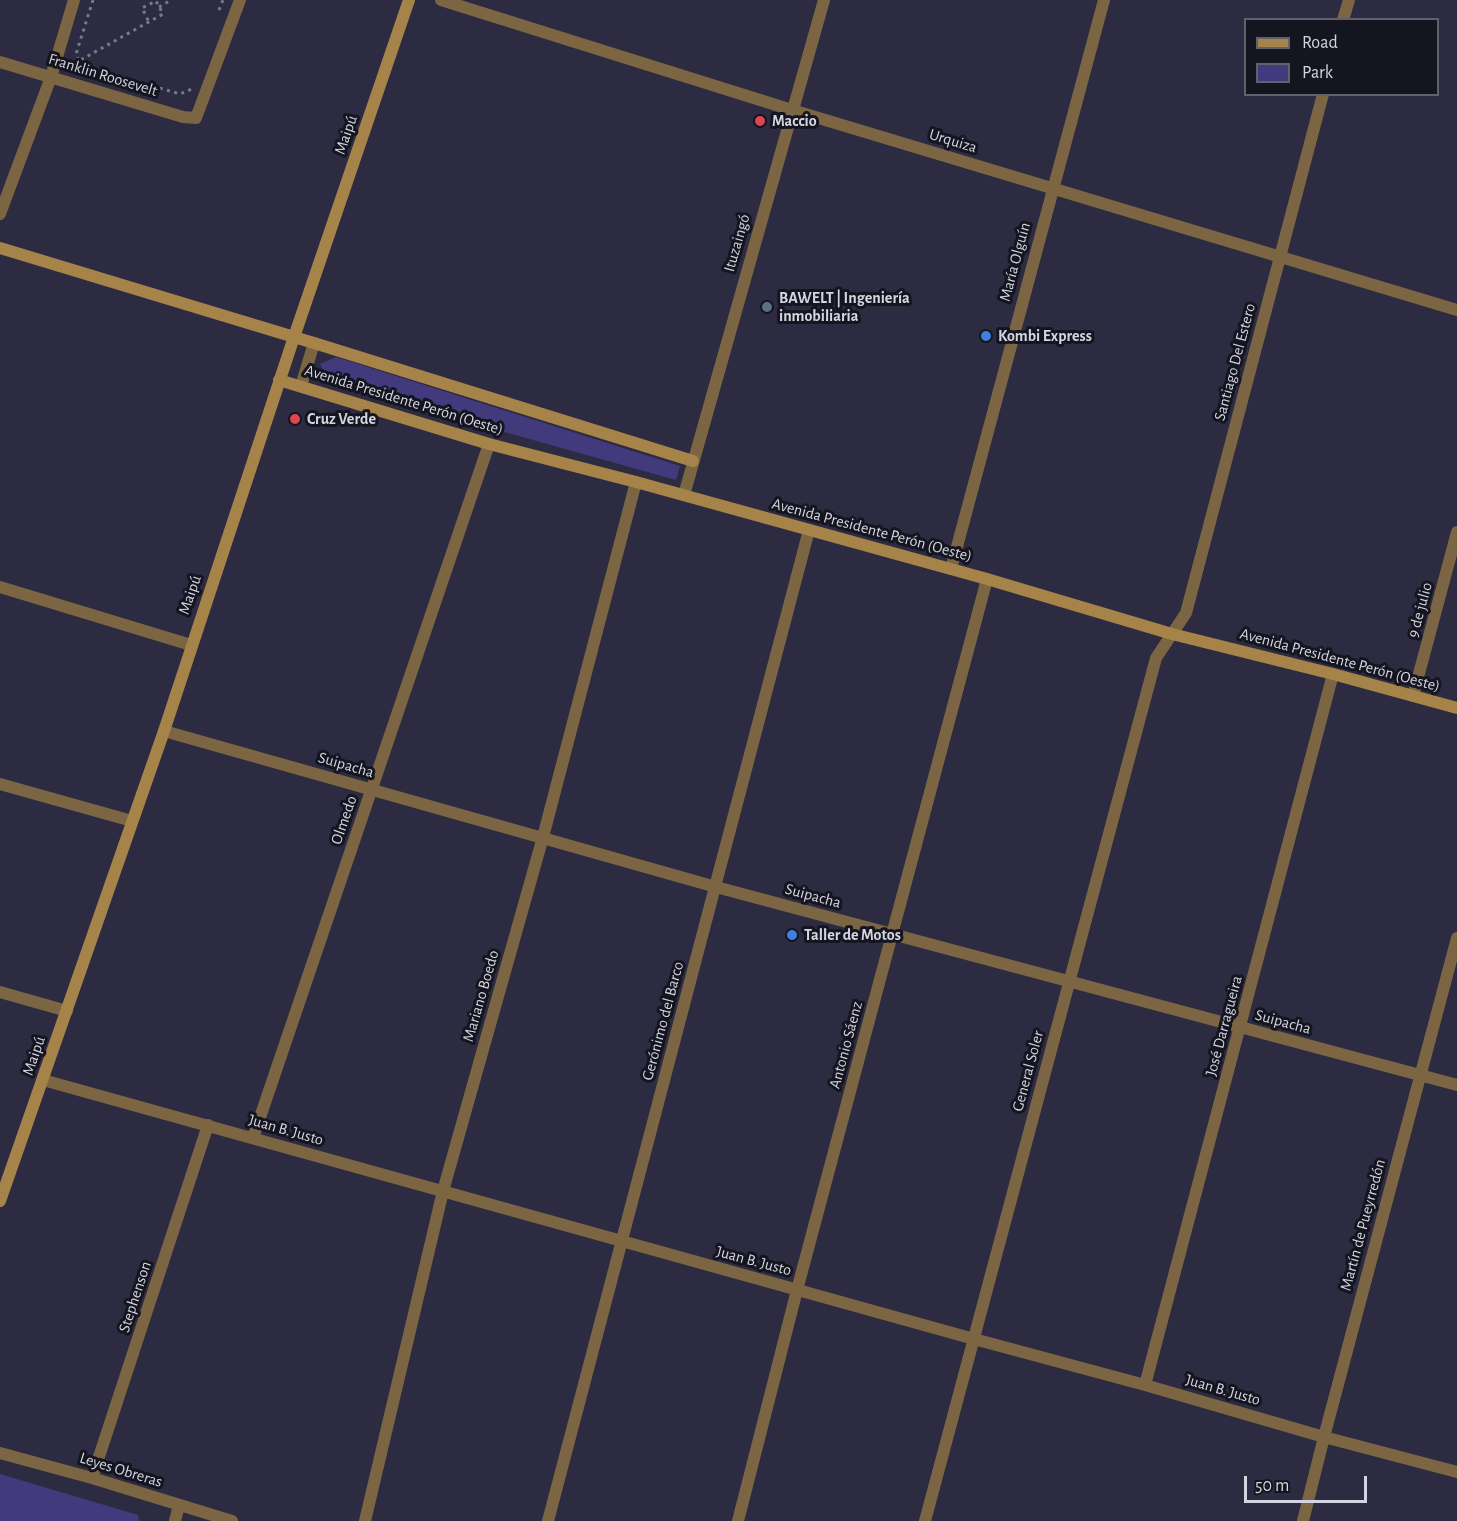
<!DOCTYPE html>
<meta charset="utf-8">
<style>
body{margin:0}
#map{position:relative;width:1457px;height:1521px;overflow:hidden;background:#2c2b41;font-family:"Alegreya Sans",sans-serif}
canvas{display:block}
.legend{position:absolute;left:1244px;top:18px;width:195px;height:78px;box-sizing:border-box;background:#15151f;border:2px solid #61616d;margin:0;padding:8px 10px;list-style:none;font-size:18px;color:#d4d4e2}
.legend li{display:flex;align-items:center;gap:12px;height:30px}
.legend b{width:30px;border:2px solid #61616d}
.scale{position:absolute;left:1244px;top:1476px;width:123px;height:27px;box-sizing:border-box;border:3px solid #d4d4e2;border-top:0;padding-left:8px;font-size:18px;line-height:21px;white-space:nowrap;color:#d4d4e2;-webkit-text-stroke:4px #15151f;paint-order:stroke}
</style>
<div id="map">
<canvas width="1457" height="1521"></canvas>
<ul class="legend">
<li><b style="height:8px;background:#a68349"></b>Road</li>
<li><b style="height:16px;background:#423a7d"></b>Park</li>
</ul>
<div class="scale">50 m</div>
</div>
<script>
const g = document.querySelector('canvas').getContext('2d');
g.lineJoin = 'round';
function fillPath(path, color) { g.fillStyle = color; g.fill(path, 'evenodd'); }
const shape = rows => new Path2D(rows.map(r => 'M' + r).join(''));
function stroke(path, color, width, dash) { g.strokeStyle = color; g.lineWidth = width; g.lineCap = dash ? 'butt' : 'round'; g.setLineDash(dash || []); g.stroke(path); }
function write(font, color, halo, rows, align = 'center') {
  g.font = font + ' "Alegreya Sans",sans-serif'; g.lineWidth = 6; g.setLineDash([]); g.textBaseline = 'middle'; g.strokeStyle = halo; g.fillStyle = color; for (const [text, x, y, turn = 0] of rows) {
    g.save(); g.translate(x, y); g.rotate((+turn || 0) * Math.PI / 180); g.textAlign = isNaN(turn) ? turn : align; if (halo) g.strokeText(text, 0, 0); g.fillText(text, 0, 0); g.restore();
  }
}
fillPath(shape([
 [336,357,680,466,676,480,329,383,320,364],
 [0,1474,138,1515,139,1521,0,1521]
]), '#423a7d');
stroke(shape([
 [93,0,76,54,79,61,87,67,180,94,192,89],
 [159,7,171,0],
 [219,10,223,0],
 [68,67,163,14,156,1,142,8,149,22]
]), '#7a798b', 3, [3, 4.5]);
stroke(shape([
 [441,0,792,110,1457,310],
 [1343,20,1349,0],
 [0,62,183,117,196,118,240,0],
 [0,214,51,77,74,0],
 [301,386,314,343],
 [684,495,824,0],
 [951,569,1104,0],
 [0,587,191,645],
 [1413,696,1457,532],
 [164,731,716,887,1457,1085],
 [0,784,132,821],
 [0,992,67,1011],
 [43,1080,974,1339,1145,1385,1324,1437,1457,1472],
 [253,1138,489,444],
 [1145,1385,1333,674],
 [0,1453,92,1478,232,1521],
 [92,1478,208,1125],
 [175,1521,179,1505],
 [365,1521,443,1191,543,837,636,482],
 [548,1521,809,530],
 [738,1521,797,1290,987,579],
 [925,1521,1156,658,1186,613,1323,94],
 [1303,1521,1324,1437,1457,938]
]), '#7b6542', 12);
stroke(shape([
 [0,248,314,343,693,461],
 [279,380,489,444,636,482,987,579,1172,634,1333,674,1457,708],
 [0,1201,164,731,294,337,409,0]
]), '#a68349', 12);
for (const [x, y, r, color] of [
 [760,121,6,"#e0444e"],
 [767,307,6,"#5c6f8a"],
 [986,336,6,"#3f7fe0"],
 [295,419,6,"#e0444e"],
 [792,935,6,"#3f7fe0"]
]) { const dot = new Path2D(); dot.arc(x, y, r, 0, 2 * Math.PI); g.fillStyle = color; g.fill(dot); stroke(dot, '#15151f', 2); }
write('16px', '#d4d4e2', '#15151f', [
 ["Franklin Roosevelt",103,75,17],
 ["Maipú",346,135,-71],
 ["Urquiza",953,141,17],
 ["Ituzaingó",737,243,-74],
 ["María Olguín",1015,262,-75],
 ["Santiago Del Estero",1235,362,-75],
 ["Avenida Presidente Perón (Oeste)",404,400,17],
 ["Avenida Presidente Perón (Oeste)",872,530,15],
 ["Maipú",190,595,-71],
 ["9 de julio",1420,610,-75],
 ["Avenida Presidente Perón (Oeste)",1340,660,15],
 ["Suipacha",346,765,16],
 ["Olmedo",344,820,-71],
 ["Suipacha",813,896,15],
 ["Mariano Boedo",481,996,-74],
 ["Gerónimo del Barco",663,1021,-75],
 ["Suipacha",1283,1022,15],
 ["José Darragueira",1224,1026,-75],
 ["Antonio Sáenz",846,1045,-75],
 ["Maipú",34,1056,-71],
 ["General Soler",1028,1071,-75],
 ["Juan B. Justo",286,1130,16],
 ["Martín de Pueyrredón",1363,1225,-75],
 ["Juan B. Justo",754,1261,15],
 ["Stephenson",135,1297,-72],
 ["Juan B. Justo",1223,1390,16],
 ["Leyes Obreras",121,1470,17]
]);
write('bold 16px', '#d4d4e2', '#15151f', [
 ["Maccio",772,121],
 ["BAWELT | Ingeniería",779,298],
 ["inmobiliaria",779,316],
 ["Kombi Express",998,336],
 ["Cruz Verde",307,419],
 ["Taller de Motos",804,935]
], 'left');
</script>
